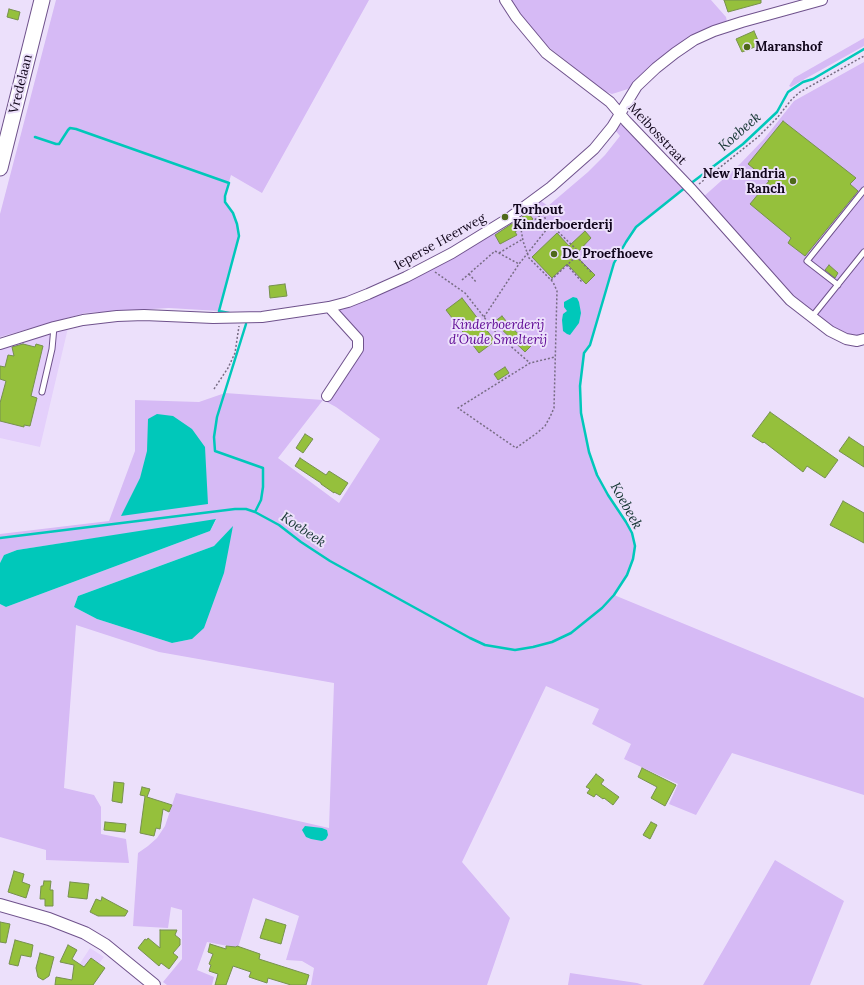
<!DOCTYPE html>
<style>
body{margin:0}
canvas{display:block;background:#ece0fb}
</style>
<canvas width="864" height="985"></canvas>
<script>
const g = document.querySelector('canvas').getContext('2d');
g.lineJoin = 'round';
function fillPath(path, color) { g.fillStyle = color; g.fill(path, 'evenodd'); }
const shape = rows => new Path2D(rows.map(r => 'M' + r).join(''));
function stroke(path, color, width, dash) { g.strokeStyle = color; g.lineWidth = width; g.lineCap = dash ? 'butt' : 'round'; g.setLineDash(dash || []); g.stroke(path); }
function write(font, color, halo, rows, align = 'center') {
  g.font = font + ' Lora,serif'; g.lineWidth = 4; g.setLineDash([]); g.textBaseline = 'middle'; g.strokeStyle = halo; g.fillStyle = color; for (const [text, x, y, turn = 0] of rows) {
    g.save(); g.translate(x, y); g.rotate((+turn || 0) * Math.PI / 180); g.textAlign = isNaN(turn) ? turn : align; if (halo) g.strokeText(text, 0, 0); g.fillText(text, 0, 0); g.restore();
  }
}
fillPath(shape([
 [68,328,40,447,0,438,0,349],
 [90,948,104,957,91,974,75,985,79,965]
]), '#e4d0fb');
fillPath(shape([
 [56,0,369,0,262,193,231,175,225,196,225,202,233,213,237,224,239,236,219,311,169,308,85,313,0,337,0,214],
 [510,0,711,0,726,17,727,22,651,67,628,89,612,94,604,91,541,41,528,26],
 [864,38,864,46,803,80,791,87,789,86,794,78],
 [864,62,864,336,859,336,846,335,828,323,816,317,799,302,702,198,740,164,764,139,794,101],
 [617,125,624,125,684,189,636,227,626,242,614,263,590,345,584,353,580,386,581,413,589,452,597,475,608,495,626,522,632,533,635,546,633,559,627,575,614,595,864,698,864,795,732,753,696,815,669,804,678,784,624,759,631,744,592,724,599,709,546,686,462,862,510,918,487,985,311,985,314,968,302,961,286,960,299,916,253,898,238,948,207,942,197,970,214,977,212,985,167,985,163,982,182,959,182,910,171,907,168,928,133,926,138,853,148,846,157,838,165,826,176,793,329,828,334,683,159,652,76,625,64,788,94,795,101,807,101,834,126,839,129,863,46,860,46,850,0,837,0,604,6,607,210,531,216,520,17,550,4,555,0,563,0,534,109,521,135,451,135,400,199,402,225,393,323,400,364,341,338,314,338,309,531,208,541,201,548,206,588,172,605,155,620,136,615,130],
 [323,400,336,407,380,439,339,503,278,458],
 [233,527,192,639,172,643,97,619,74,607,78,596,214,546],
 [775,860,844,901,810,985,703,985],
 [570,973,637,983,643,985,568,985]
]), '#d6baf5');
fillPath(shape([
 [573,297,577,298,579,302,581,313,579,323,570,335,567,334,563,331,562,320,563,314,567,311,564,307,564,302],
 [157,414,173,416,192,429,205,447,208,504,121,516,140,478,147,451,148,419],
 [216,519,210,531,6,607,0,604,0,563,4,555,17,550],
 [233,526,224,573,204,628,192,639,172,643,97,619,74,607,78,596,214,546],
 [305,826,322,828,327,830,328,835,326,839,322,841,311,839,306,837,302,830]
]), '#00c8ba');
stroke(shape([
 [35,137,56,144,59,144,68,130,70,128,76,129,229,183,225,196,225,202,233,213,237,224,239,236,219,311,229,313],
 [690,184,743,144,777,112,788,92,803,82,813,79,864,49],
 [246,324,217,417,214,437,215,451,263,468,263,487,261,500,255,512],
 [0,538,235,509,246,509,255,512,279,525,301,542,330,561,470,638,485,645,515,650,533,647,552,642,571,633,602,608,614,595,627,575,633,559,635,546,632,533,626,522,608,495,597,475,589,452,581,413,580,386,584,353,590,345,614,263,626,242,636,227,686,187]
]), '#00c8ba', 2.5);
const building = shape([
 [724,0,761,0,761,3,728,12,724,0],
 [9,9,20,12,18,20,7,17,9,9],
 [754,31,760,45,742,52,736,39,754,31],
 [783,121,856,178,850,184,858,191,805,256,788,243,791,238,750,204,769,181,748,164,783,121],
 [528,213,533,219,515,232,517,235,500,244,495,235,528,213],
 [585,231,591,238,575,255,595,275,586,284,567,264,552,278,532,257,557,233,569,246,585,231],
 [829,265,838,273,835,278,825,270,829,265],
 [285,284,287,296,270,298,269,286,285,284],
 [462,298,495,341,479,353,446,310,462,298],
 [502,316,511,327,531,346,525,352,494,322,502,316],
 [23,344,35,347,36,344,43,346,31,396,37,398,30,426,24,425,24,427,0,421,0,403,6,381,0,379,0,366,5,367,8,355,14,356,12,347,23,344],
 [505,367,509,373,498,380,494,374,505,367],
 [770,412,838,460,825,478,807,466,803,472,764,442,763,443,752,436,770,412],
 [305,434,313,439,303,453,296,448,305,434],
 [849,437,864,447,864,467,839,451,849,437],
 [300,458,326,475,329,471,348,483,340,495,334,492,334,493,321,484,321,483,295,466,300,458],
 [843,501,864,513,864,543,830,525,843,501],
 [642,768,676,785,665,806,651,798,657,787,638,777,642,768],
 [596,774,604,780,601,784,619,797,613,805,604,798,603,799,596,794,594,797,587,793,590,789,586,787,596,774],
 [114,782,124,783,122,803,112,801,114,782],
 [142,787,150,789,147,797,172,805,169,812,163,809,160,829,156,828,154,836,140,833,145,796,140,795,142,787],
 [105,822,126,824,125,832,104,830,105,822],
 [651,822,657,825,650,839,643,835,651,822],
 [14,871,24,874,22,882,30,885,26,898,8,892,14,871],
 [44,881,51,881,50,890,53,890,53,906,45,906,45,899,40,899,41,886,43,886,44,881],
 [70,882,89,884,87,899,68,897,70,882],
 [102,897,128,911,125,916,98,916,90,912,96,899,101,901,102,897],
 [266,919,286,925,281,944,260,938,266,919],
 [0,922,10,924,6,943,0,942,0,922],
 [160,930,177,930,175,935,180,939,180,945,173,953,178,957,169,969,161,963,159,966,138,948,145,939,147,940,148,938,160,948,160,930],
 [15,940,33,945,31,957,21,955,18,966,9,964,15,940],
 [210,944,226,949,226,946,236,947,237,946,260,954,259,959,309,975,306,985,291,985,268,978,267,983,249,977,251,972,233,966,226,985,215,985,218,974,209,971,211,965,209,964,213,954,208,952,210,944],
 [68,945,77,950,72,959,84,967,91,958,105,968,93,985,55,985,56,977,72,980,74,965,60,962,68,945],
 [40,953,54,957,49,976,43,980,38,977,36,968,40,953]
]);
fillPath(building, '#95c03c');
stroke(building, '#77904f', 1);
const service = shape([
 [838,285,807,261,864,190],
 [811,318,864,252],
 [42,392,52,349,54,327]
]);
const minor = shape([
 [505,0,516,17,546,53,610,102,626,121,692,190,790,300,830,331,846,339,857,341,864,339],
 [0,344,54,327,83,320,117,316,144,315,213,318,262,317,329,307,348,302,368,294,406,277,452,253,509,218,551,187,594,149,612,127,637,86,656,68,675,53,694,40,714,31,742,22,822,0],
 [327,396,358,349,358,339,329,307]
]);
const tertiary = shape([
 [0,905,49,919,85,933,105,945,154,985]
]);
const primary = shape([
 [0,168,42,0]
]);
stroke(service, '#6f528c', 7);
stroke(minor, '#6f528c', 12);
stroke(tertiary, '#6f528c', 14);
stroke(primary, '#6f528c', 17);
stroke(shape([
 [699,184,758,137,777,118,792,99,800,92,864,56],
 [537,208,543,214,546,220,580,253,551,280],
 [543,214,521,229,523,241,529,258,553,282,557,291,554,408,550,417,545,426,537,433,516,448,458,408,530,363,555,357],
 [499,253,523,239],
 [576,256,591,272],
 [567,265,581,281,582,280],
 [435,272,465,293,499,336,530,363],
 [469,274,477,283],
 [462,280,495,251,519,264],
 [484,317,519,264,551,224],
 [214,389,228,368,235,353,239,326]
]), '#776c83', 1.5, [2, 2]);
stroke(service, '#fff', 5);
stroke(minor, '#fff', 10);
stroke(tertiary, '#fff', 12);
stroke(primary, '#fff', 15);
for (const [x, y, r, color] of [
 [747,47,4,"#4f691a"],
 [793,181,4,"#4f691a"],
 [505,217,4,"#4f691a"],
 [554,254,4,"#4f691a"]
]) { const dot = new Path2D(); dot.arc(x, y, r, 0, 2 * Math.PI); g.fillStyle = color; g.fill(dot); stroke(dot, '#ece0fb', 1.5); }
write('bold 13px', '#11061b', '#ece0fb', [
 ["Maranshof",755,47],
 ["New Flandria",785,174,"right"],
 ["Ranch",785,189,"right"],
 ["Torhout",513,210],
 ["Kinderboerderij",513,225],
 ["De Proefhoeve",562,254]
], 'left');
write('13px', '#11061b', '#ece0fb', [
 ["Vredelaan",21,84,-76],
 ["Meibosstraat",657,134,47],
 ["Ieperse Heerweg",440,242,-29]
]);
write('italic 13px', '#600b95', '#ece0fb', [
 ["Kinderboerderij",498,325],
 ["d'Oude Smelterij",498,340]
]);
write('italic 14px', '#143431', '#ece0fb', [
 ["Koebeek",740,132,-41],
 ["Koebeek",626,506,61],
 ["Koebeek",303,530,34]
]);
</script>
